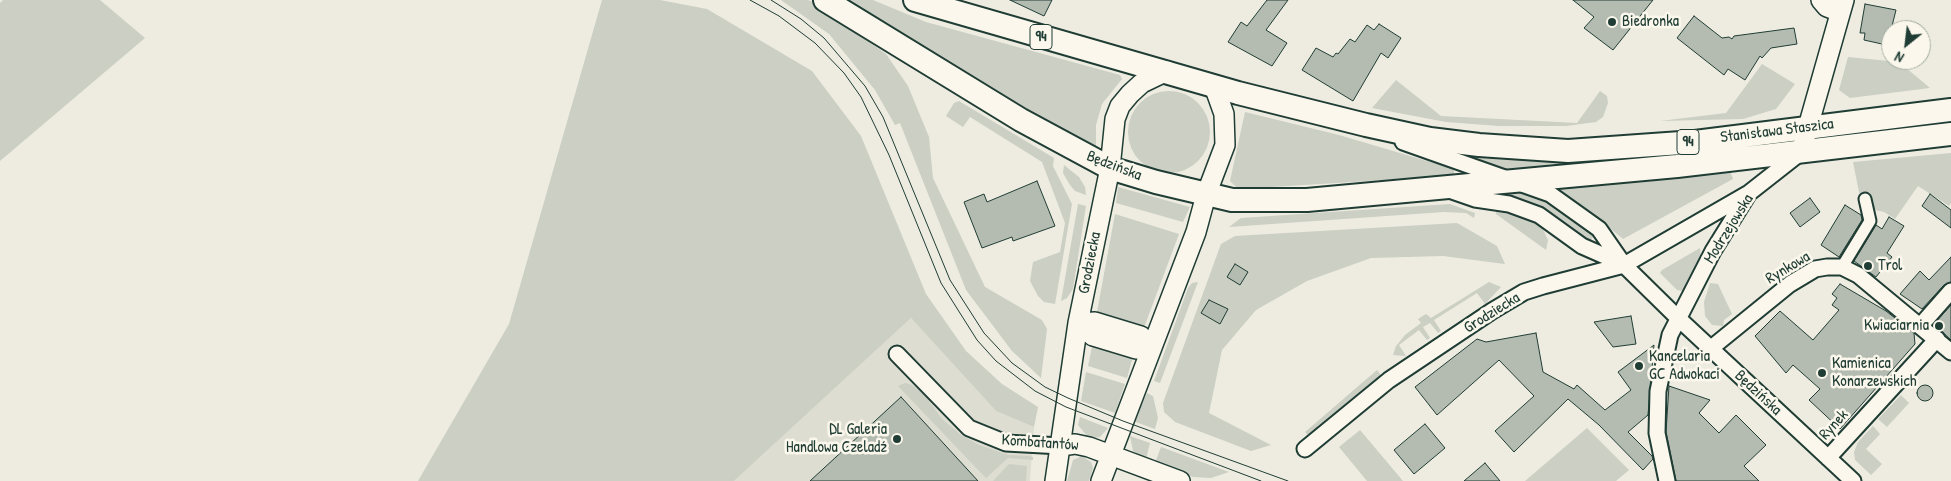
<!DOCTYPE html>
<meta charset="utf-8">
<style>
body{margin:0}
#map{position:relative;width:1951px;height:481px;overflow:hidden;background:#eeece1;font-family:"Patrick Hand",sans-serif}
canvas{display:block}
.north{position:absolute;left:1881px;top:20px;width:50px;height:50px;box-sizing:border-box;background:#fbf7ec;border:1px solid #a3ada2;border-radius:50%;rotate:209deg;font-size:14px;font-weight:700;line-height:20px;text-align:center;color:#1f3d34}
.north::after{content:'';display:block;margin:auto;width:18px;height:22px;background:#1f3d34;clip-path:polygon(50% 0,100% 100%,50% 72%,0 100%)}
</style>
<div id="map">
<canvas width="1951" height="481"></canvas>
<div class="north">N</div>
</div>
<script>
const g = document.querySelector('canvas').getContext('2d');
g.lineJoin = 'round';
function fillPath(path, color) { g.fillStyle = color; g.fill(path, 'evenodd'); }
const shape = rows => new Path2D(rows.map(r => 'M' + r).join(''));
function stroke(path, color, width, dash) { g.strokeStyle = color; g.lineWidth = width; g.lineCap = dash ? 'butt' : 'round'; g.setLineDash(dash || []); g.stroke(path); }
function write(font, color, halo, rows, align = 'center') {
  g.font = font + ' "Patrick Hand",sans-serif'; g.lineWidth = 5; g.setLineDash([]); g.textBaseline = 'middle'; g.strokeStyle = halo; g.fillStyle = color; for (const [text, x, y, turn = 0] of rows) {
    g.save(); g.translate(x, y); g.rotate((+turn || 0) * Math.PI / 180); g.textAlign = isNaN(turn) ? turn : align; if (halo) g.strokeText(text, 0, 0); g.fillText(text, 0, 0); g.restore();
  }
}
fillPath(shape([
 [911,318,996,411,1034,427,1030,481,734,481]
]), '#ddddd2');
fillPath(shape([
 [3,0,100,0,145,38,0,161,0,3],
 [602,0,660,0,707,9,812,71,861,136,926,294,966,351,1002,384,1038,407,1034,427,996,411,911,318,734,481,418,481,509,324],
 [781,0,808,0,813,2,886,54,908,86,929,137,933,178,985,287,1042,320,1047,329,1041,378,1012,351,966,290,900,123,895,125,875,90,829,34],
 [849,0,873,0,926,22,1120,75,1122,79,1102,104,1096,125,1096,152],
 [1848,57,1899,62,1930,88,1850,98,1839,90],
 [1762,64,1795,84,1776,109,1743,119,1660,121,1726,113],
 [1396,80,1441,116,1577,123,1600,91,1607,96,1608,103,1603,117,1596,122,1566,126,1499,126,1446,122,1372,108],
 '1128 132a41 41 0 1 1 82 0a41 41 0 1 1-82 0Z',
 [959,101,1054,158,1053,166,1072,204,1055,304,1044,302,1038,296,1030,281,1033,262,1060,252,1065,223,1042,162,970,117,963,127,946,116,954,103],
 [1245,112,1339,135,1454,169,1454,174,1451,176,1238,189,1230,181],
 [1438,153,1510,159,1652,157,1507,172],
 [1951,153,1951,203,1949,206,1918,186,1895,219,1884,212,1862,207,1853,162],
 [1064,165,1079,177,1085,187,1086,195,1075,191,1070,185,1063,173],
 [1730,171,1733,179,1623,239,1584,207,1553,187],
 [1118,187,1190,207,1183,222,1116,203],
 [1528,190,1563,209,1594,234,1593,237,1591,240,1586,239,1531,203,1499,194],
 [1078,204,1086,206,1073,289,1067,298,1061,301],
 [1450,204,1475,213,1474,218,1466,213,1444,212,1229,227,1241,218],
 [1496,207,1540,223,1548,240,1546,250,1496,214],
 [1115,214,1179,234,1145,325,1141,327,1099,315,1097,312],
 [1457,223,1497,246,1505,264,1443,256,1371,258,1307,281,1256,310,1222,350,1209,413,1271,445,1251,451,1175,422,1164,412,1163,403,1221,244,1235,236],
 [1700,248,1701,257,1687,287,1683,291,1677,290,1660,273,1662,270],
 [1198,282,1160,383,1154,381,1188,288,1192,283],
 [1489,282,1501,287,1485,304,1477,293,1434,320,1441,331,1438,333,1430,323,1423,327,1430,338,1427,340,1419,330,1399,345,1406,356,1393,355,1396,346,1405,335,1421,323,1418,319,1426,314,1431,318],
 [1710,283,1718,284,1732,314,1724,320,1723,326,1712,325,1705,316,1704,302],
 [1098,345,1129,355,1132,360,1127,378,1088,366,1092,347],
 [1377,370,1382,376,1310,437,1305,432],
 [1086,372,1125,384,1115,413,1081,401],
 [905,383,912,385,924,394,942,419,961,435,979,445,1008,455,1029,456,1033,457,1033,460,1008,458,986,478,898,386],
 [1147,393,1153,396,1158,418,1155,429,1133,421],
 [1901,395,1909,403,1887,427,1878,419],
 [1080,417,1108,428,1100,437,1094,438,1087,436,1078,425],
 [1873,426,1880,434,1866,449,1882,464,1871,475,1855,460,1854,452,1858,442],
 [1587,428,1629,470,1616,481,1525,481],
 [1360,430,1403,481,1367,481,1339,447],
 [1130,436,1150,443,1146,459,1133,451],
 [1161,447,1229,472,1211,478,1193,477,1155,463],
 [1082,456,1091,462,1093,468,1089,481,1067,481,1073,460],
 [1009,464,1027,466,1026,481,993,481]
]), '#cbcfc4');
const building = shape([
 [1010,0,1052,0,1044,16,1010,0],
 [1267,0,1288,0,1266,30,1287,43,1272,66,1228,42,1241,22,1247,26,1267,0],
 [1573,0,1653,0,1613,50,1584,28,1594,17,1573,0],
 [1865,4,1896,10,1891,30,1891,46,1864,40,1865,33,1860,33,1865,4],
 [1694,16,1722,38,1729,37,1732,39,1734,36,1794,28,1797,44,1771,48,1762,58,1760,56,1745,80,1728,69,1724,75,1677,38,1694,16],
 [1379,24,1401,38,1388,58,1381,53,1353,101,1302,70,1316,48,1333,57,1336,53,1338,54,1350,39,1355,42,1367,25,1374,30,1379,24],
 [1037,181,1055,226,1013,241,1012,237,982,248,964,202,984,194,987,202,1037,181],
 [1930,194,1951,210,1951,228,1922,206,1930,194],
 [1810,198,1820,212,1800,227,1790,213,1810,198],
 [1845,205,1861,215,1862,220,1839,257,1821,245,1845,205],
 [1889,217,1904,226,1887,253,1892,257,1876,277,1854,261,1876,225,1882,229,1889,217],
 [1951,257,1951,282,1944,285,1922,309,1900,294,1920,271,1929,280,1951,257],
 [1235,264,1248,272,1240,285,1227,277,1235,264],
 [1840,284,1886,311,1914,333,1915,344,1840,429,1809,400,1820,389,1793,365,1786,373,1755,336,1780,311,1813,340,1839,310,1832,305,1837,298,1832,294,1840,284],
 [1209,300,1228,309,1220,324,1201,313,1209,300],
 [1951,305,1951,340,1934,324,1951,305],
 [1631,316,1636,344,1613,347,1594,322,1631,316],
 [1536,333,1543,372,1574,389,1577,385,1605,410,1631,390,1618,372,1654,345,1648,415,1628,432,1652,456,1653,459,1643,470,1599,425,1568,399,1514,452,1495,431,1534,396,1499,360,1437,415,1415,387,1477,339,1486,342,1536,333],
 '1917 393a8 8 0 1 1 16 0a8 8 0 1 1-16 0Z',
 [1669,386,1710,400,1699,413,1719,433,1736,415,1766,445,1744,466,1759,481,1676,481,1666,432,1669,386],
 [901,397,978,481,810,481,901,397],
 [1425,424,1445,448,1414,474,1394,450,1425,424],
 [1485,463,1500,481,1464,481,1485,463]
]);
fillPath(building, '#b4bbb0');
stroke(building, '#1f3d34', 1);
const pedestrian = shape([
 [1842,267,1870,221,1865,199]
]);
const minor = shape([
 [1403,142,1550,194,1599,229,1624,265,1679,319,1853,481],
 [1449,190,1475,199,1509,204,1539,215,1582,246,1623,264],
 [1921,325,1951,291],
 [1710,349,1790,284,1815,269,1827,267,1842,267,1858,275,1951,352],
 [897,354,969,428,1006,443,1061,446],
 [1305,449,1389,380,1492,311,1524,292,1543,286,1624,265,1749,193],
 [1828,458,1937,339],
 [1667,481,1657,433,1658,391,1670,335,1713,251,1749,193,1800,153]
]);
const tertiary = shape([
 [1821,0,1827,7,1840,12],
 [1804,141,1844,0],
 [1078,323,1095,322,1141,336,1151,349],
 [1078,323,1093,336,1136,349,1151,349],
 [1061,446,1075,444,1089,447,1180,481],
 [1055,481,1078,323,1110,168,1115,119,1120,106,1130,94,1142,83,1167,71],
 [1101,481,1196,232,1206,195,1225,145,1224,114,1214,86]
]);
const primary = shape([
 [825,0,1021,120,1110,168,1156,182,1232,200,1307,200,1677,166,1951,134],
 [915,0,1238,93,1366,125,1430,139,1479,145,1568,151,1695,142,1951,110]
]);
stroke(pedestrian, '#1f3d34', 15);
stroke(minor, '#1f3d34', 19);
stroke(tertiary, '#1f3d34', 22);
stroke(primary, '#1f3d34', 26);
stroke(pedestrian, '#fbf7ec', 11);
stroke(minor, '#fbf7ec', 15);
stroke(tertiary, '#fbf7ec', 19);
stroke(primary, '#fbf7ec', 22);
stroke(shape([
 [750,0,779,16,815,43,844,73,861,97,889,155,941,283,977,340,996,361,1035,391,1066,407,1261,481],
 [771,0,801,19,824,38,865,86,883,117,950,280,984,333,1012,363,1045,387,1068,398,1123,421,1288,481]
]), '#1f3d34', 1);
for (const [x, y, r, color] of [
 [1612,22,5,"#1f3d34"],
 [1868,266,5,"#1f3d34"],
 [1939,326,5,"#1f3d34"],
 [1639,366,5,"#1f3d34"],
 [1822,373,5,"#1f3d34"],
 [897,439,5,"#1f3d34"]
]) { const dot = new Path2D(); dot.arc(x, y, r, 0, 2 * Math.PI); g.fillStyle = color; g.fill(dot); stroke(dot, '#fbf7ec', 2); }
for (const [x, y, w] of [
 [1041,37,22],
 [1688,142,22]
]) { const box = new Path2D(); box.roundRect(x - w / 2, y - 12.5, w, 25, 4); g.fillStyle = '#fbf7ec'; g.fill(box); stroke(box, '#1f3d34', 1); }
write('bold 15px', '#1f3d34', null, [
 ["94",1041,37],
 ["94",1688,142]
]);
write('16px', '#1f3d34', '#fbf7ec', [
 ["Biedronka",1622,22],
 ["Trol",1878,266],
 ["Kwiaciarnia",1929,326,"right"],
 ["Kancelaria",1649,357],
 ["GC Adwokaci",1649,375],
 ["Kamienica",1832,364],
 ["Konarzewskich",1832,382],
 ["DL Galeria",887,430,"right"],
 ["Handlowa Czeladź",887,448,"right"]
], 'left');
write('16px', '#1f3d34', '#fbf7ec', [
 ["Stanisława Staszica",1777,131,-7],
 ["Będzińska",1114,166,21],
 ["Modrzejowska",1729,229,-58],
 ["Grodziecka",1090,263,-79],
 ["Rynkowa",1788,268,-31],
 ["Grodziecka",1492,313,-32],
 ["Będzińska",1758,393,43],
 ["Rynek",1834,425,-48],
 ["Kombatantów",1040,443,4]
]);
</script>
